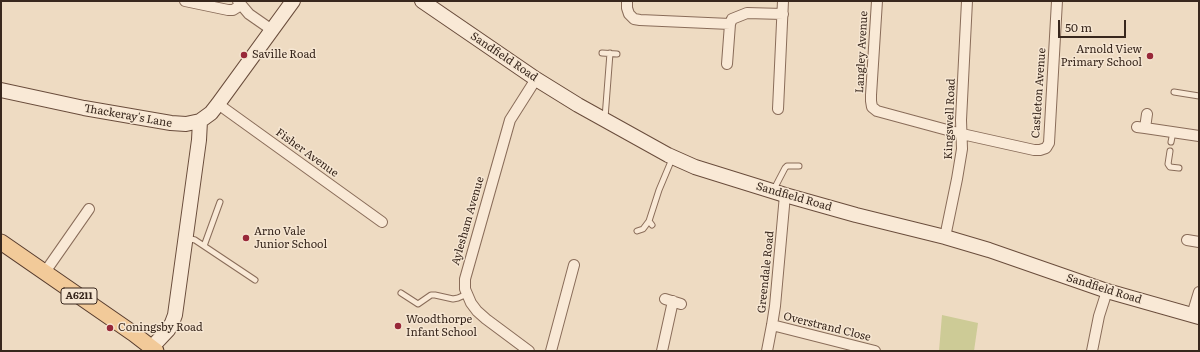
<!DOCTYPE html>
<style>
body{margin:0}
#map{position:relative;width:1200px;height:352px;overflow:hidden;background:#eedbc2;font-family:Literata,serif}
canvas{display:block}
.frame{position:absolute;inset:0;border:2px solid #38271d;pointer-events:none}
.scale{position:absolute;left:1058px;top:20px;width:68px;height:18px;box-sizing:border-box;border:2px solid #38271d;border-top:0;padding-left:5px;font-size:12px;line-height:14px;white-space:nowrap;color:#38271d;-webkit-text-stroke:3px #f6e6d2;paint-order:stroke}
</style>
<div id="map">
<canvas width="1200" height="352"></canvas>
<div class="frame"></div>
<div class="scale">50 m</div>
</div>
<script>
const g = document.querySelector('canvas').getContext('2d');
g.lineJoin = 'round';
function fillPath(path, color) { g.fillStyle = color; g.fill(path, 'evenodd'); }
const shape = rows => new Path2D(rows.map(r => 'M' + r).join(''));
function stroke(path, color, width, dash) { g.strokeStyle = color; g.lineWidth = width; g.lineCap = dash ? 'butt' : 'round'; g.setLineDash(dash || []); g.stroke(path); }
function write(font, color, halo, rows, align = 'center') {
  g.font = font + ' Literata,serif'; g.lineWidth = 3; g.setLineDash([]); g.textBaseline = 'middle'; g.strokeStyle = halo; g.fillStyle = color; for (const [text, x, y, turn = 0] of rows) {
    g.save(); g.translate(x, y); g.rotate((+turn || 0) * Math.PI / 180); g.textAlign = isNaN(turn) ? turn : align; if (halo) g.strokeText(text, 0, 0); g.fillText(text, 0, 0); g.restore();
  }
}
fillPath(shape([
 [942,315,978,323,974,351,939,351]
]), '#cdcb96');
const lane = shape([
 [602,53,617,54],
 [1174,92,1199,96],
 [605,118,610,53],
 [1171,142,1173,132],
 [1170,151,1168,164,1170,167,1179,168],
 [773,191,785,168,787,166,799,166],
 [652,225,649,221,659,190,672,159],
 [637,231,643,229,649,221],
 [187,238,195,240,255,280],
 [204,246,220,202],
 [401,293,418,304,431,295,435,295,453,299,458,298,467,294]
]);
const street = shape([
 [185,1,228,10,233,10,241,5],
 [238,1,249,14,272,30],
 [627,1,627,8,629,14,634,19,640,20,730,24],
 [877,1,871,95,871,101,872,107,877,111,962,134,1034,150,1040,150,1046,148,1049,143,1057,1],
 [727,64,730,24,732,19,747,13,783,14],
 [218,104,382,222],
 [778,109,783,1],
 [1137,127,1145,128,1147,114],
 [1145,128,1199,136],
 [945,237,957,179,962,149,961,120,967,1],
 [1187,240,1199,242],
 [45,272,89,209],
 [665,299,681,304],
 [1192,315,1199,292],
 [772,325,875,351],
 [529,351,486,319,477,311,471,303,465,289,465,279,510,120,536,79],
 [551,351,574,265],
 [662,351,673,301],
 [767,351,772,325,775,306,785,195],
 [1092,351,1099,316,1107,291]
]);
const secondary = shape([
 [422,1,536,79,578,105,668,155,695,167,785,195,856,215,945,237,989,250,1107,291,1199,317],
 [1,90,84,108,171,123,186,124,200,121,211,113,218,104,293,1],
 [152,347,168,330,172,323,175,315,199,140,200,121]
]);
const primary = shape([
 [1,242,134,334,156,351]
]);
stroke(lane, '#896c59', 7);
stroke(street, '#896c59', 12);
stroke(secondary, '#6a4d3c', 16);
stroke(primary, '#563b2d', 17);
stroke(lane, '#f9e9d6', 5);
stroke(street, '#f9e9d6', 10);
stroke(secondary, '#f9e9d6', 14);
stroke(primary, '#f2ca99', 15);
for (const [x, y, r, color] of [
 [244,55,4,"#982839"],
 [1150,56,4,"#982839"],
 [246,238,4,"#982839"],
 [398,326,4,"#982839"],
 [110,328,4,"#982839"]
]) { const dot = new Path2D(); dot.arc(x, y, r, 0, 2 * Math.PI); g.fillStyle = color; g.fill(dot); stroke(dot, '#f6e6d2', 1.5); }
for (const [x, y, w] of [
 [79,296,36]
]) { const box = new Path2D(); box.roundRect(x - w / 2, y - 8, w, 16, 3); g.fillStyle = '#f6e6d2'; g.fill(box); stroke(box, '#38271d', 1); }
write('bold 10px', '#38271d', null, [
 ["A6211",79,296]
]);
write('11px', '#38271d', '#f6e6d2', [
 ["Arnold View",1142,50,"right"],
 ["Primary School",1142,63,"right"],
 ["Saville Road",252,55],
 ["Arno Vale",254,232],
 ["Junior School",254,245],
 ["Woodthorpe",406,320],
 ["Infant School",406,333],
 ["Coningsby Road",118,328]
], 'left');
write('11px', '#38271d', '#f6e6d2', [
 ["Langley Avenue",862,52,-87],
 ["Sandfield Road",504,57,34],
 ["Castleton Avenue",1039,93,-86],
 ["Thackeray's Lane",128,116,10],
 ["Kingswell Road",950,119,-88],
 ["Fisher Avenue",307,153,36],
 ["Sandfield Road",794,197,16],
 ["Aylesham Avenue",468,221,-74],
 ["Greendale Road",766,272,-84],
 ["Sandfield Road",1104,289,17],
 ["Overstrand Close",827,327,14]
]);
</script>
